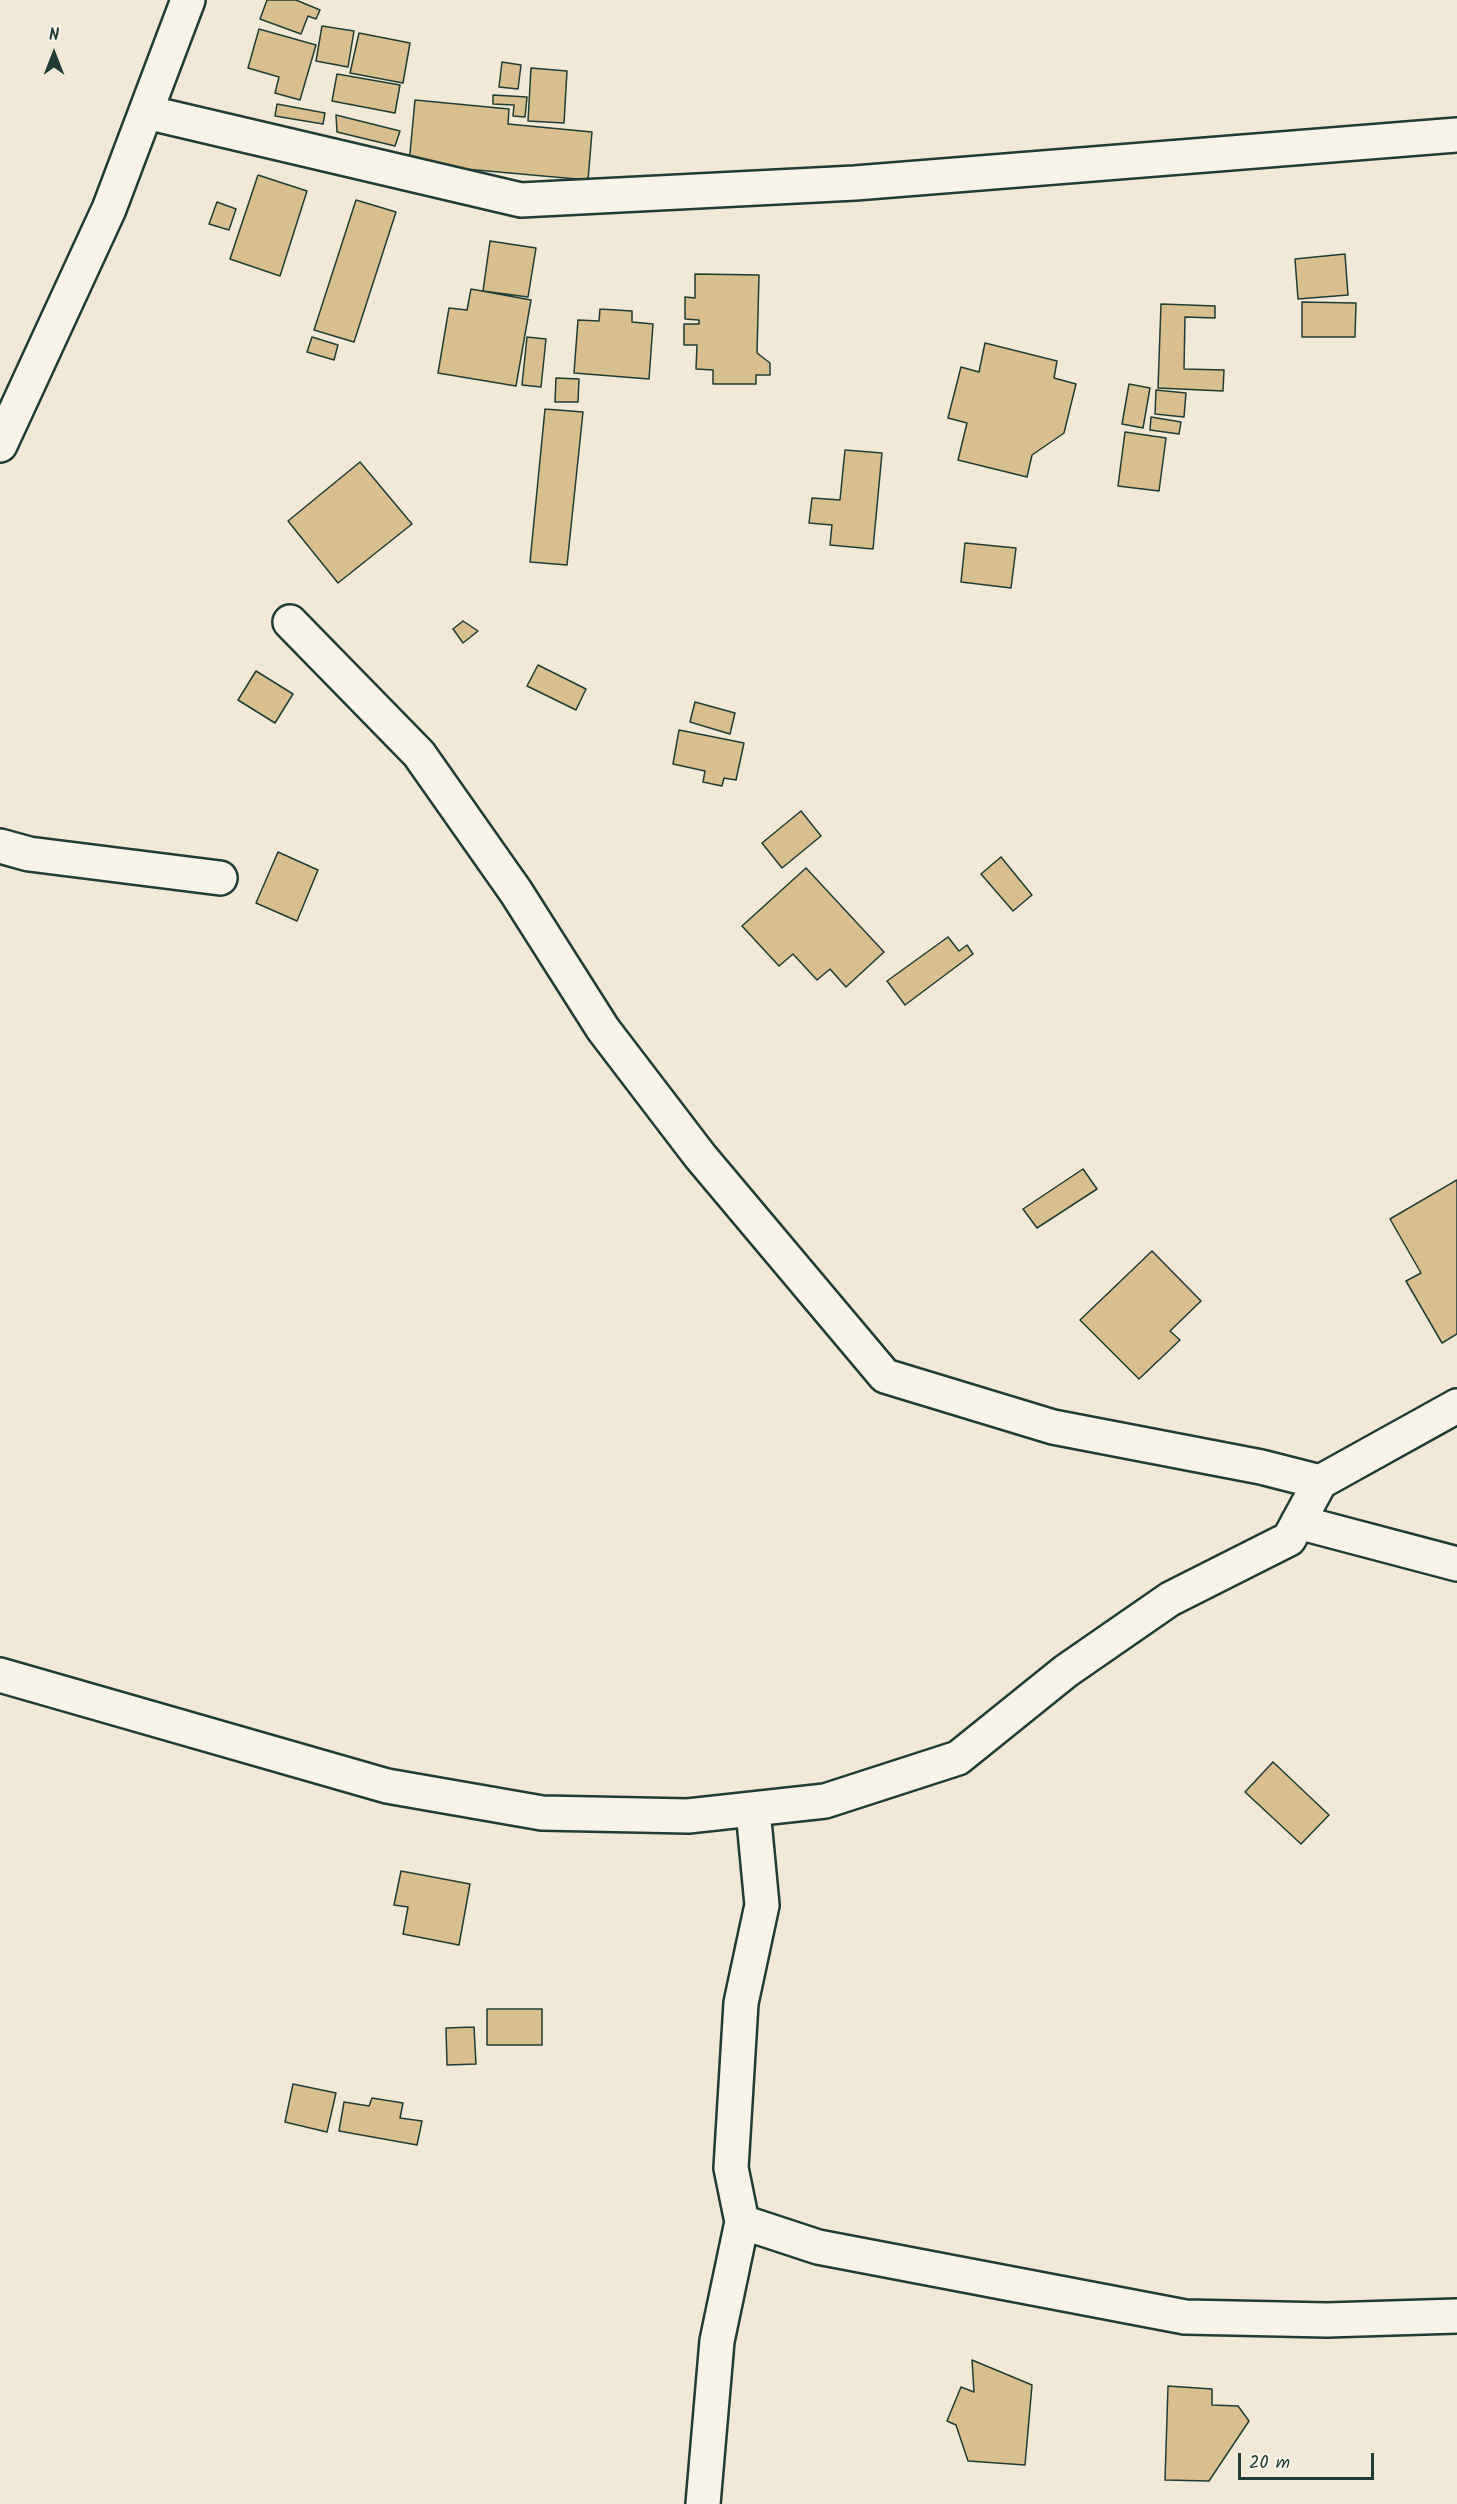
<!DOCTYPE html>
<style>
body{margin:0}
#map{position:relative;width:1457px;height:2504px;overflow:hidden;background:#f1e8d6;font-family:Kalam,sans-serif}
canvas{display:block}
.north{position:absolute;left:24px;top:24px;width:60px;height:60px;-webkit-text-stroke:4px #f7f3e8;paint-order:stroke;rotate:0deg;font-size:16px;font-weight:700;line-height:24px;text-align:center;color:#1f3d34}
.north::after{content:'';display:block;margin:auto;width:21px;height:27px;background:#1f3d34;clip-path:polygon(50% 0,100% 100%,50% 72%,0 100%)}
.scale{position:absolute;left:1238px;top:2453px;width:136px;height:27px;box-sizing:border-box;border:3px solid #1f3d34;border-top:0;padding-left:8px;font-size:18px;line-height:21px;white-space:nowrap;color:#1f3d34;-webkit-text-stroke:4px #f7f3e8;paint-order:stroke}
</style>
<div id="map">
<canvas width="1457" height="2504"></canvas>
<div class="north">N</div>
<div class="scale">20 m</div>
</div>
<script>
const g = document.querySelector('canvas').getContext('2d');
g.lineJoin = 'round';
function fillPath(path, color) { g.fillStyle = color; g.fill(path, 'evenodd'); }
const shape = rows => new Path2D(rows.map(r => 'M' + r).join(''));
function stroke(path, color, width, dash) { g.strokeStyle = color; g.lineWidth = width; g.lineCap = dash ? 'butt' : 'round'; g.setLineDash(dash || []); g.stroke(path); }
const building = shape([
 [267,0,296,0,320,10,316,19,308,16,301,34,260,19,267,0],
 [322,26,354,31,348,67,316,61,322,26],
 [259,29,316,45,300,100,275,93,279,77,248,68,259,29],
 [359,33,410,43,403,83,350,73,359,33],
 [502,62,521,65,518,89,499,87,502,62],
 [531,68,567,71,564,123,528,121,531,68],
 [337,74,400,85,395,113,332,101,337,74],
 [493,95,527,97,525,117,513,116,514,105,493,104,493,95],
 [415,100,509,109,508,124,592,132,588,180,409,164,415,100],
 [277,104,325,113,323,124,275,116,277,104],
 [336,115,400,131,395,146,337,132,336,115],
 [258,175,307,191,280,276,230,259,258,175],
 [356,200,396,212,354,342,314,330,356,200],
 [217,202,236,209,229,230,209,224,217,202],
 [490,241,536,248,528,297,483,291,490,241],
 [1345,254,1348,295,1298,299,1295,259,1345,254],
 [695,274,759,275,757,353,770,363,770,375,756,375,756,384,713,384,713,370,696,369,697,345,684,345,684,324,699,324,699,320,685,319,685,297,695,298,695,274],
 [471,289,531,300,516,386,438,373,449,308,467,310,471,289],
 [1302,302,1356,303,1355,337,1302,337,1302,302],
 [1161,304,1215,306,1215,318,1185,317,1184,369,1224,370,1223,391,1158,388,1161,304],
 [600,309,632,311,632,322,653,324,649,379,574,373,578,320,599,321,600,309],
 [312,337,338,345,334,360,307,352,312,337],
 [527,337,546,339,541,387,522,385,527,337],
 [985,343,1057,361,1054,378,1076,384,1064,433,1032,455,1027,477,958,460,967,423,948,418,961,367,979,372,985,343],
 [556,378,579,379,578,402,555,402,556,378],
 [1129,384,1150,388,1143,428,1122,424,1129,384],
 [1156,390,1186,393,1184,417,1155,414,1156,390],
 [545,409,583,412,567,565,530,562,545,409],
 [1151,417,1181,422,1179,434,1150,430,1151,417],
 [1125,432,1166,438,1159,491,1118,486,1125,432],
 [845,450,882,453,873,549,830,545,832,525,809,523,812,498,840,500,845,450],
 [360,462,412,524,338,583,288,521,360,462],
 [965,543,1016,548,1011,588,961,582,965,543],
 [463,621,478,631,463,643,453,629,463,621],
 [538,665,586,689,576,710,527,686,538,665],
 [256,671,293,694,275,723,238,700,256,671],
 [695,702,735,713,730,734,690,722,695,702],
 [679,730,744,743,736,780,724,778,722,786,703,782,705,771,673,764,679,730],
 [801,811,821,836,782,868,762,843,801,811],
 [278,852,318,870,297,921,256,903,278,852],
 [1001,857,1032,895,1013,911,981,874,1001,857],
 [806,868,884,952,846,987,830,969,817,980,793,954,779,966,742,926,806,868],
 [948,937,959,951,967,945,973,954,905,1005,887,981,948,937],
 [1083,1169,1097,1189,1037,1228,1023,1209,1083,1169],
 [1457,1180,1457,1334,1442,1343,1406,1281,1421,1273,1390,1219,1457,1180],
 [1152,1251,1201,1301,1170,1331,1180,1340,1139,1379,1080,1320,1152,1251],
 [1273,1762,1329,1815,1301,1844,1245,1792,1273,1762],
 [401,1871,470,1884,459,1945,403,1934,408,1907,394,1905,401,1871],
 [487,2009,542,2009,542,2045,487,2045,487,2009],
 [474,2027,476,2064,447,2065,446,2028,474,2027],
 [293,2084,336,2093,327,2132,285,2122,293,2084],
 [372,2098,403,2103,400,2118,422,2121,417,2145,339,2131,344,2102,369,2106,372,2098],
 [972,2360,1032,2385,1025,2465,968,2461,956,2425,947,2421,961,2387,974,2392,972,2360],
 [1168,2386,1212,2389,1212,2405,1238,2406,1249,2421,1209,2481,1165,2480,1168,2386]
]);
fillPath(building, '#d9be8e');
stroke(building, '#1f3d34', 1.5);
const minor = shape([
 [146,112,521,200,855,183,1457,135],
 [0,445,109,209,188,0],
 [290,622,419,754,516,892,603,1029,700,1156,885,1376,1053,1427,1261,1467,1320,1482],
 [0,846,29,854,220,878],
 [1298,1522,1457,1564],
 [0,1675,387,1786,542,1813,688,1816,825,1801,958,1758,1066,1671,1170,1599,1289,1539,1320,1482,1457,1406],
 [753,1810,762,1905,741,2003,731,2168,742,2222,818,2247,1185,2317,1327,2320,1457,2316],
 [703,2504,717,2341,742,2222]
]);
stroke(minor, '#1f3d34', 38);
stroke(minor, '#f7f3e8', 33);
</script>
